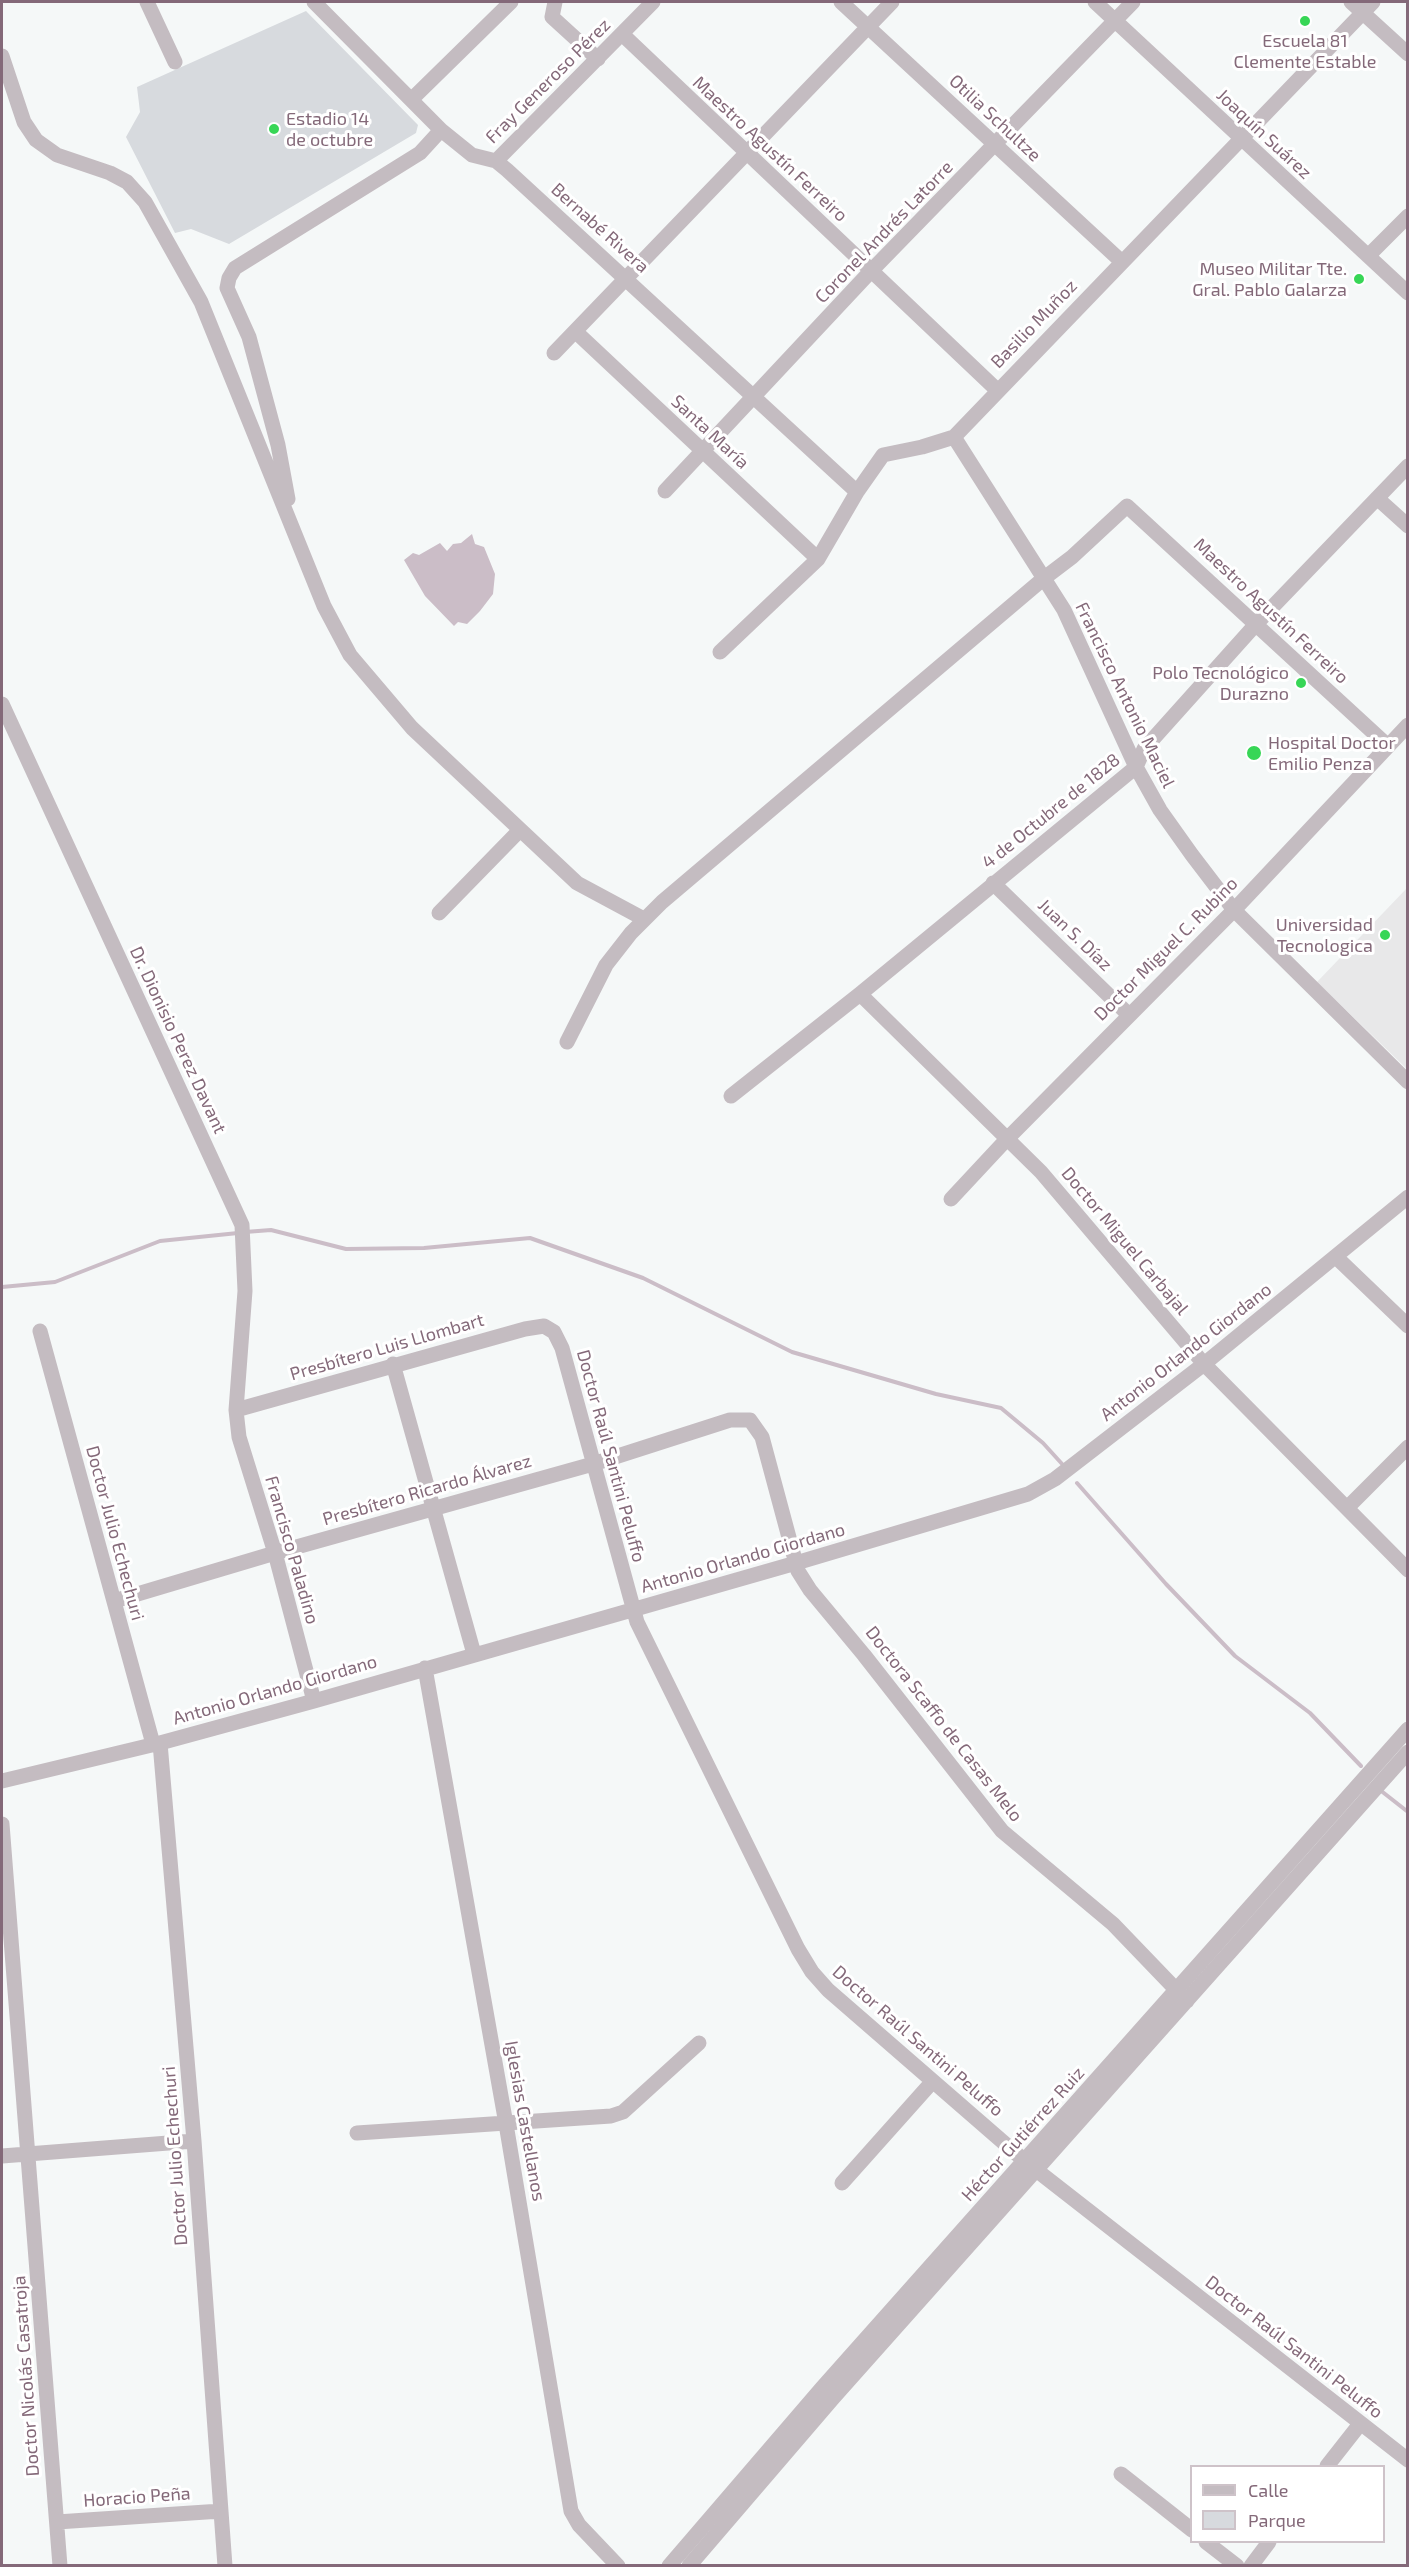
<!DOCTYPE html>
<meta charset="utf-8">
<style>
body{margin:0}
#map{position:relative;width:1409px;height:2567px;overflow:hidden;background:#f5f8f8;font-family:"Exo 2",sans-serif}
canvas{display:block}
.frame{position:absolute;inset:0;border:3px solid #846979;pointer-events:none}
.legend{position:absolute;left:1190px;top:2465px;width:195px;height:78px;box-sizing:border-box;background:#fff;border:2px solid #cec3c9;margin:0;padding:8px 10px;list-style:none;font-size:18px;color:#846979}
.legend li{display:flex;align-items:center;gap:12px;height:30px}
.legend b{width:30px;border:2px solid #cec3c9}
</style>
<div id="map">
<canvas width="1409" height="2567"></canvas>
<div class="frame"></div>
<ul class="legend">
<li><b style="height:8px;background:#c4bcc1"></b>Calle</li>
<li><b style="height:16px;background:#d7dade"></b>Parque</li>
</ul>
</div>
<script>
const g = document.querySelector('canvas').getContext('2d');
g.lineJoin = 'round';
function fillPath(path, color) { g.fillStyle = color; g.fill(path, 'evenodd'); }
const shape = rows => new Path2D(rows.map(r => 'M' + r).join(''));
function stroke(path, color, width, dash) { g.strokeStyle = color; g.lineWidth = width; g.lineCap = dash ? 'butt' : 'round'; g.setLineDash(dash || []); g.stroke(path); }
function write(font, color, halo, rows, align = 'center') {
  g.font = font + ' "Exo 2",sans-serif'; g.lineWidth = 6; g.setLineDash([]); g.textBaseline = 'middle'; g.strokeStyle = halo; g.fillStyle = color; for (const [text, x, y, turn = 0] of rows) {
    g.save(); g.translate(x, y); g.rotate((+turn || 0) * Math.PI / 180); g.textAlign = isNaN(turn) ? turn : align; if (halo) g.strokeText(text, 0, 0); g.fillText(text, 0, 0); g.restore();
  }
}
fillPath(shape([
 [1407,888,1407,1069,1317,982]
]), '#e8e8e9');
fillPath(shape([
 [306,11,418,125,416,133,229,244,191,229,175,233,126,137,140,112,137,87]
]), '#d7dade');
fillPath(shape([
 [472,534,475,544,484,547,495,574,493,594,480,611,467,624,458,622,454,626,425,596,404,560,413,553,419,555,440,543,447,551,453,544,461,543]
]), '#cbbdc7');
stroke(shape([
 [245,1232,271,1230,346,1249,424,1248,530,1238,643,1278,792,1352,936,1394,1001,1408,1043,1443,1063,1465],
 [2,1287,55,1282,160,1241,238,1233],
 [1077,1483,1166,1584,1235,1656,1310,1713,1361,1766],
 [1380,1790,1408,1812]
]), '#cbbdc7', 4);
stroke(shape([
 [147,2,175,62],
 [314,2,441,130,472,155,496,161,507,170,857,492],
 [555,2,552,17,598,59],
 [841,2,1122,262],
 [1095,2,1408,293],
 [1351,2,1408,54],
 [622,34,997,390],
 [2,56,24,122,36,140,57,155,110,173,127,182,145,202,201,302,324,606,350,655,412,728,577,883,644,919],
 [412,99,511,2],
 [496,161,653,2],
 [1368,256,1408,216],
 [576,332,818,559],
 [554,353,892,2],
 [954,437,1064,610,1136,767,1160,810,1192,855,1234,910,1408,1082],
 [665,491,871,271,1133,2],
 [1377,498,1408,526],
 [288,499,278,445,249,337,227,288,229,278,235,268,420,153,441,130],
 [720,652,818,559,857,492,883,455,922,447,954,437,1373,2],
 [2,704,242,1225,245,1291,236,1410,239,1437,275,1553,314,1701],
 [993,883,1129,1015],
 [439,913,520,830],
 [860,994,1041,1172,1204,1364,1408,1570],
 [567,1042,606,965,631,933,662,902,1043,579,1072,557,1127,506,1388,746],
 [731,1096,860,994,1136,767,1144,749,1257,623,1408,466],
 [951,1199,1006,1140,1234,910,1408,725],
 [1336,1257,1408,1326],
 [40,1331,153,1744],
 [393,1364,474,1654],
 [236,1410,525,1329,544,1326,554,1332,562,1348,637,1622,798,1949,812,1972,828,1990,1026,2162,1408,2460],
 [1347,1508,1408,1447],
 [114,1601,275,1553,593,1464,730,1420,750,1420,762,1437,798,1571,810,1590,864,1655,1002,1831,1113,1924,1187,2001],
 [425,1668,506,2124,571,2511,579,2525,618,2566],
 [160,1743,194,2141,225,2566],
 [2,1781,160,1743,314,1701,796,1563,1028,1494,1055,1479,1204,1364,1408,1197],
 [2,1824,60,2566],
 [357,2133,611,2116,623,2112,699,2043],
 [2,2156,194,2141],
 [842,2183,933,2081],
 [1327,2466,1360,2424],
 [1121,2474,1192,2530],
 [57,2522,221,2511],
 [1206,2542,1237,2566],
 [669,2566,822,2388,1408,1729],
 [689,2566,833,2398,1408,1752],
 [1251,2566,1269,2542]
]), '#c4bcc1', 15);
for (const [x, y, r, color] of [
 [1305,21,6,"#37d656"],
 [274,129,6,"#37d656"],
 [1359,279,6,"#37d656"],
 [1301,683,6,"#37d656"],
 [1254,753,8,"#37d656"],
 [1385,935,6,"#37d656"]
]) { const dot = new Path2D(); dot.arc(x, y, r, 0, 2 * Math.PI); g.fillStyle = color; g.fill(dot); stroke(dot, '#fff', 2); }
write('18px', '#846979', '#fff', [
 ["Escuela 81",1305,41,"center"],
 ["Clemente Estable",1305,62,"center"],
 ["Estadio 14",286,119,"left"],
 ["de octubre",286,140,"left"],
 ["Museo Militar Tte.",1347,269],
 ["Gral. Pablo Galarza",1347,290],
 ["Polo Tecnológico",1289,673],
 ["Durazno",1289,694],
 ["Hospital Doctor",1268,743,"left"],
 ["Emilio Penza",1268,764,"left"],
 ["Universidad",1373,925],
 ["Tecnologica",1373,946]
], 'right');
write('18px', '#846979', '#fff', [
 ["Fray Generoso Pérez",548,81,-45],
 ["Otilia Schultze",995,118,43],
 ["Joaquín Suárez",1264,134,43],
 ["Maestro Agustín Ferreiro",770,149,43],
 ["Bernabé Rivera",600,228,42],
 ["Coronel Andrés Latorre",884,232,-46],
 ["Basilio Muñoz",1034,324,-46],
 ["Santa María",710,432,43],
 ["Maestro Agustín Ferreiro",1271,611,43],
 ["Francisco Antonio Maciel",1125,695,64],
 ["4 de Octubre de 1828",1051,811,-39],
 ["Juan S. Díaz",1075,935,44],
 ["Doctor Miguel C. Rubino",1166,949,-45],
 ["Dr. Dionisio Perez Davant",178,1040,65],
 ["Doctor Miguel Carbajal",1125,1241,50],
 ["Presbítero Luis Llombart",387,1347,-16],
 ["Antonio Orlando Giordano",1186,1352,-38],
 ["Doctor Raúl Santini Peluffo",611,1456,75],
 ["Presbítero Ricardo Álvarez",427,1490,-16],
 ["Doctor Julio Echechuri",115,1533,75],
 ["Francisco Paladino",292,1550,74],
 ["Antonio Orlando Giordano",743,1558,-16],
 ["Antonio Orlando Giordano",275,1690,-16],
 ["Doctora Scaffo de Casas Melo",944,1724,52],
 ["Doctor Raúl Santini Peluffo",918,2041,41],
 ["Iglesias Castellanos",525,2121,80],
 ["Héctor Gutiérrez Ruiz",1023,2134,-48],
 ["Doctor Julio Echechuri",175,2156,-94],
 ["Doctor Raúl Santini Peluffo",1294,2347,38],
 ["Doctor Nicolás Casatroja",26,2376,-94],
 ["Horacio Peña",137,2497,-4]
]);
</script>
